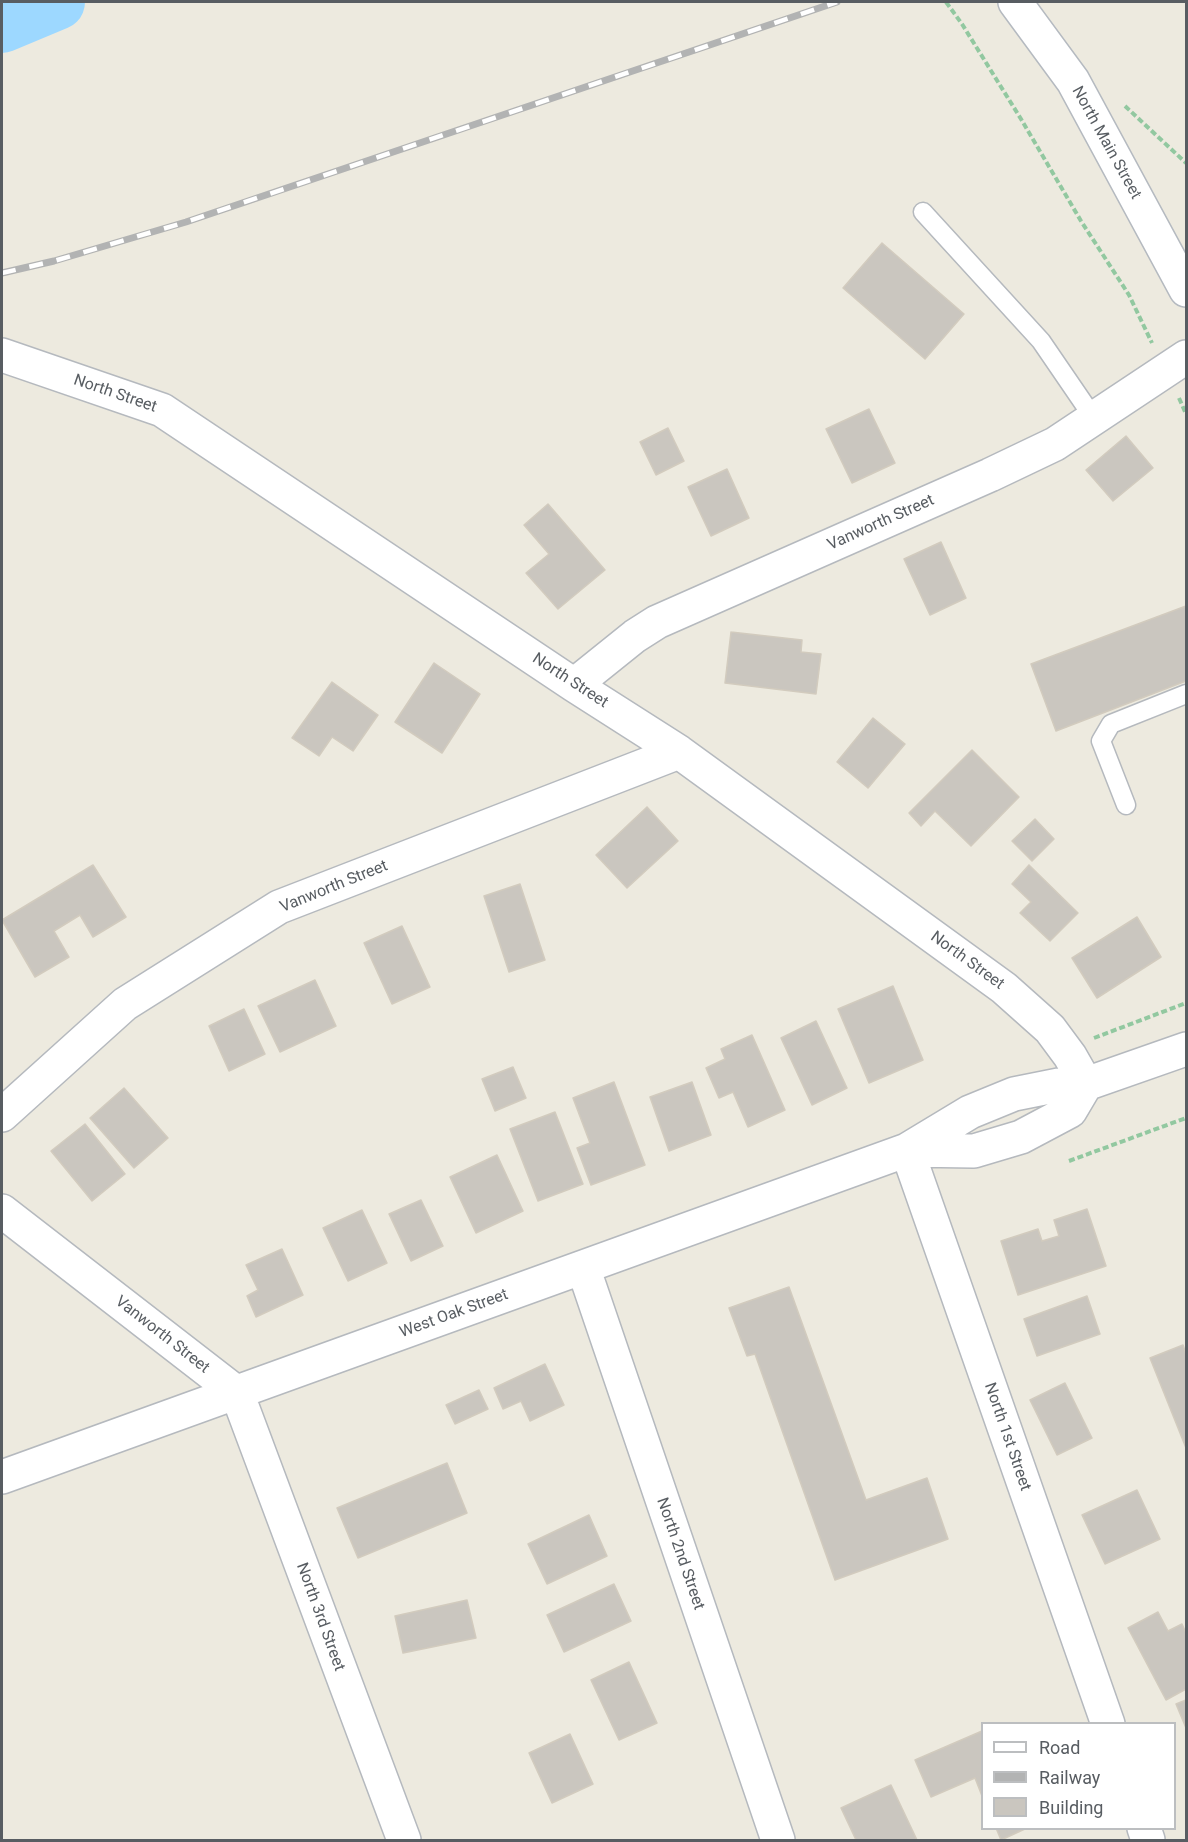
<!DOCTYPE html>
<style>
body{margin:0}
#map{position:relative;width:1188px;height:1842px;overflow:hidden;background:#edeadf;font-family:Roboto,sans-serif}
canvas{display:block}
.frame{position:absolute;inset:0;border:3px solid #585d62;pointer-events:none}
.legend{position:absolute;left:981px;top:1722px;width:195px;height:108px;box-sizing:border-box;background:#fff;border:2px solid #bcbec0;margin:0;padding:8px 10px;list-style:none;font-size:18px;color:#585d62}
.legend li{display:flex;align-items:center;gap:12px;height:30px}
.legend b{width:30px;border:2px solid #bcbec0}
</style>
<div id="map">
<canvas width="1188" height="1842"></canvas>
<div class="frame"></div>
<ul class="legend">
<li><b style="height:8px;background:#fff"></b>Road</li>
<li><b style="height:8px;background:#b2b3b3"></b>Railway</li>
<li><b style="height:16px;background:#cac6bf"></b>Building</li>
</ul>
</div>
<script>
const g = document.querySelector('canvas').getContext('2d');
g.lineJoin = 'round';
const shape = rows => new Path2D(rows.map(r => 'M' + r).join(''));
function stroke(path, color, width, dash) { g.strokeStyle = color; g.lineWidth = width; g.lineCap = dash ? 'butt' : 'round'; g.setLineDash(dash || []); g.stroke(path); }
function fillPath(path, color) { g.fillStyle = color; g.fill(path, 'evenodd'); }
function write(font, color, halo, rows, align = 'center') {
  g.font = font + ' Roboto,sans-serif'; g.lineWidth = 5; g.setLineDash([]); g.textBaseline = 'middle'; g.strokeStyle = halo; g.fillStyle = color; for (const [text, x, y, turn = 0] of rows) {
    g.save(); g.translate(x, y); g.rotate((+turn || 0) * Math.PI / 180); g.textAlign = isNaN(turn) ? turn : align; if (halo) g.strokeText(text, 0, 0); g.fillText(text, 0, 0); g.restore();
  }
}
stroke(shape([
 [2,25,57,2]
]), '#9dd8ff', 56);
const building = shape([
 [882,243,964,314,925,359,843,288,882,243],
 [869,409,895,463,852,483,826,429,869,409],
 [668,428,684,461,656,475,640,442,668,428],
 [1126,436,1153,468,1113,501,1086,470,1126,436],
 [727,469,749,518,711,536,688,487,727,469],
 [548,504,605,570,558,609,526,573,549,554,524,525,548,504],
 [941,542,966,598,930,615,904,559,941,542],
 [1186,606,1186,681,1056,731,1031,664,1186,606],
 [731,632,802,640,801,652,821,654,816,694,725,683,731,632],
 [434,663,480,694,442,753,395,722,434,663],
 [332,682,378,715,353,751,332,737,319,756,292,738,332,682],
 [873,718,905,744,868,788,837,762,873,718],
 [972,750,1019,797,971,846,935,811,921,826,909,813,972,750],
 [647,807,678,841,627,888,596,855,647,807],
 [1035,819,1054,839,1032,861,1012,841,1035,819],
 [93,865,126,917,93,937,80,915,54,931,69,957,35,977,2,920,93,865],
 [1029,865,1078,913,1050,941,1020,913,1031,902,1012,884,1029,865],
 [520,884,545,960,509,972,484,896,520,884],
 [1137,917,1161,957,1097,998,1072,958,1137,917],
 [402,926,430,987,392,1004,364,943,402,926],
 [315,980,336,1026,280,1052,258,1006,315,980],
 [893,986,923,1060,869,1083,838,1009,893,986],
 [244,1009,265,1054,229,1071,209,1026,244,1009],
 [816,1021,847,1088,812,1105,781,1038,816,1021],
 [752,1035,785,1110,748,1127,733,1092,719,1098,706,1068,725,1059,721,1049,752,1035],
 [513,1067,526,1098,495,1111,482,1079,513,1067],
 [614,1082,645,1165,591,1185,577,1148,590,1143,573,1098,614,1082],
 [692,1082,711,1135,669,1151,650,1097,692,1082],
 [124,1088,168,1138,134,1168,90,1118,124,1088],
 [555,1112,583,1184,538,1201,510,1129,555,1112],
 [85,1124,125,1174,92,1201,51,1151,85,1124],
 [497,1155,523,1211,476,1233,450,1177,497,1155],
 [421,1200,443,1246,411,1261,389,1214,421,1200],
 [1087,1209,1106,1266,1018,1295,1001,1241,1038,1229,1042,1241,1059,1236,1054,1220,1087,1209],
 [362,1210,387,1263,348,1281,323,1228,362,1210],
 [282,1249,303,1295,256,1317,247,1296,258,1290,246,1265,282,1249],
 [789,1287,866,1500,927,1478,948,1539,835,1580,755,1354,747,1356,729,1308,789,1287],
 [1087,1296,1100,1334,1037,1356,1024,1319,1087,1296],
 [1183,1345,1186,1354,1186,1448,1150,1358,1183,1345],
 [545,1364,564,1405,530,1421,521,1401,503,1409,494,1388,545,1364],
 [1065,1383,1092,1438,1057,1455,1030,1400,1065,1383],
 [479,1390,488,1409,455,1424,446,1405,479,1390],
 [447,1463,467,1513,358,1558,337,1508,447,1463],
 [1137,1490,1160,1539,1105,1564,1082,1515,1137,1490],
 [589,1515,607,1556,547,1584,528,1544,589,1515],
 [614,1584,631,1621,564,1652,547,1615,614,1584],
 [467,1600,476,1638,403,1653,395,1616,467,1600],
 [1158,1612,1168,1631,1182,1624,1186,1633,1186,1689,1166,1700,1128,1628,1158,1612],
 [629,1662,657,1723,619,1740,591,1680,629,1662],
 [1186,1700,1186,1728,1176,1704,1186,1700],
 [982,1731,982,1796,975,1778,931,1797,915,1760,982,1731],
 [570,1734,593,1784,552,1803,529,1753,570,1734],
 [891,1785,917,1840,856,1840,841,1808,891,1785],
 [996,1828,1027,1828,1001,1840,996,1828]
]);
fillPath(building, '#cac6bf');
stroke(building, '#d2cbbe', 1.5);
const lane = shape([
 [923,212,1041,341,1093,417],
 [1126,805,1101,741,1111,724,1186,694]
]);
const street = shape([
 [2,355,162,410,574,685,679,752,1004,988,1050,1029,1070,1056,1086,1084],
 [574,685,635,636,657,622,990,475,1055,444,1186,357],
 [2,1115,125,1004,279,907,679,752],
 [907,1150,1108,1724],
 [907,1150,974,1151,1021,1137,1070,1111,1086,1084],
 [2,1211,237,1393,404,1840],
 [583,1267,778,1840],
 [2,1477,907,1150,970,1112,1014,1094,1059,1085,1086,1084,1186,1049],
 [1144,1828,1148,1840]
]);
const secondary = shape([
 [1015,2,1073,81,1186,290]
]);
stroke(lane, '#b5b9be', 21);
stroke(street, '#b5b9be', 36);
stroke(secondary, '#b5bac0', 36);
stroke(shape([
 [946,2,962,24,1021,119,1081,221,1129,295,1152,343],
 [1125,106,1186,163],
 [1179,398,1186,414],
 [1094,1038,1186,1003],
 [1069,1161,1186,1118]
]), '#92c8a0', 4, [6, 3]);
stroke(lane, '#fff', 18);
stroke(street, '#fff', 33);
stroke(secondary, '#fff', 33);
const rail = shape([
 [2,273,54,261,186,222,837,2]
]);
stroke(rail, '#b2b3b3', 7);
stroke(rail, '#fff', 4.5, [14]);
write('16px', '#585d62', '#fff', [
 ["North Main Street",1106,143,61],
 ["North Street",115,394,19],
 ["Vanworth Street",881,523,-24],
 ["North Street",570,681,33],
 ["Vanworth Street",334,887,-22],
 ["North Street",967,961,36],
 ["West Oak Street",454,1314,-20],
 ["Vanworth Street",162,1335,38],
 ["North 1st Street",1007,1437,71],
 ["North 2nd Street",680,1554,71],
 ["North 3rd Street",320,1617,70]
]);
</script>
